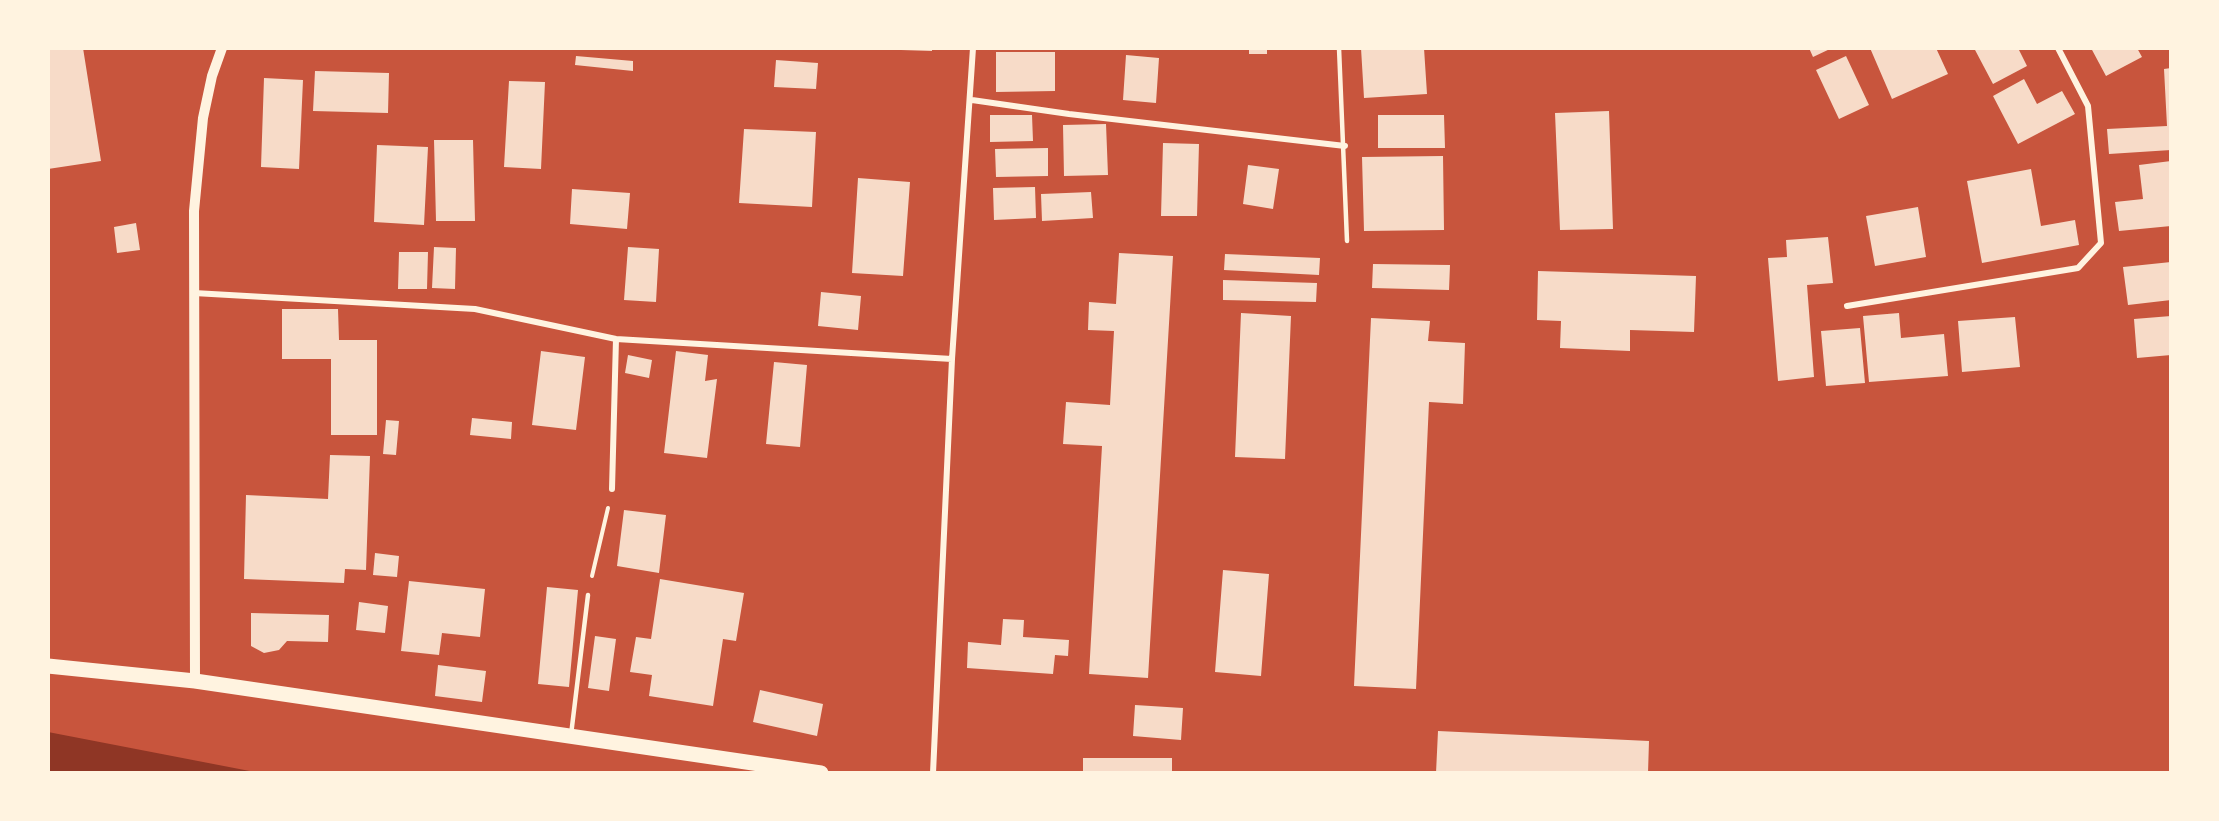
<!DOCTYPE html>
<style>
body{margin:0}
#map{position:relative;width:2219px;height:821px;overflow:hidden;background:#c8553d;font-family:"Work Sans",sans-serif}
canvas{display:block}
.frame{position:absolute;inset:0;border:50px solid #fff3e0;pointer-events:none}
</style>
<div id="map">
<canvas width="2219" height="821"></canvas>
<div class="frame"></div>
</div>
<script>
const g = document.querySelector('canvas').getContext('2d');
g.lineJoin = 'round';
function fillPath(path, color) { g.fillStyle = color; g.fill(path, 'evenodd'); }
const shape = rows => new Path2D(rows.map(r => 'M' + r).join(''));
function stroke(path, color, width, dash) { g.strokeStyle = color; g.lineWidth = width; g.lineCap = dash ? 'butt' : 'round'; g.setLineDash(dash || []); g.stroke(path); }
fillPath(shape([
 [48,732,260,773,48,773]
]), '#8f3625');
fillPath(shape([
 [48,48,83,48,101,161,48,169],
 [901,48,932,48,932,51,901,50],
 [1249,48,1267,48,1267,54,1249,54],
 [1361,48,1424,48,1427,94,1364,98],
 [1809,48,1832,48,1813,57],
 [1870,48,1936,48,1948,74,1892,99],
 [1974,48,2018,48,2027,66,1993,84],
 [2091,48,2137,48,2142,57,2106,76],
 [996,52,1055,52,1055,91,996,92],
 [1126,55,1159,58,1156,103,1123,100],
 [576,56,633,61,633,71,575,65],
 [1846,56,1869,105,1839,119,1816,70],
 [776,60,818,63,816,89,774,87],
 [2171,68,2171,150,2109,154,2107,129,2167,126,2164,69],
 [315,71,389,73,388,113,313,111],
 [264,78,303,80,299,169,261,167],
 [2024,79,2037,104,2062,91,2075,114,2018,144,1993,96],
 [509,81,545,82,541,169,504,167],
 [1609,111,1613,229,1560,230,1555,113],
 [990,115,1032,115,1033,141,990,142],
 [1378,115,1444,115,1445,148,1378,148],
 [1106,124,1108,175,1064,176,1063,125],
 [744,129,816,132,812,207,739,203],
 [434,140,473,140,475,221,436,221],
 [1163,143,1199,144,1197,216,1161,216],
 [377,145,428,147,424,225,374,222],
 [1048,148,1048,176,996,177,995,149],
 [1443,156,1444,230,1364,231,1362,157],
 [2171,161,2171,226,2119,231,2115,202,2143,199,2139,165],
 [1248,165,1279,169,1273,209,1243,204],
 [2031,169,2041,226,2075,220,2079,245,1982,263,1967,181],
 [858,178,910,182,903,276,852,273],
 [1035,187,1036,218,994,220,993,188],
 [572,189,630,193,627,229,570,224],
 [1091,192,1093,218,1042,221,1041,194],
 [1918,207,1926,257,1875,266,1866,216],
 [136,223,140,250,117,253,114,227],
 [1828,237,1833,283,1807,285,1814,377,1778,381,1768,258,1787,257,1786,240],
 [434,247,456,248,455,289,432,288],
 [628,247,659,249,656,302,624,300],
 [399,252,428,252,427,289,398,289],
 [1119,253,1173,256,1148,678,1089,674,1102,446,1063,444,1066,402,1110,405,1114,331,1088,330,1089,302,1116,304],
 [1225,254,1320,258,1319,275,1224,270],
 [2171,262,2171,300,2128,305,2123,267],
 [1373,264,1450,265,1449,290,1372,288],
 [1538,271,1696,276,1694,332,1630,330,1630,351,1560,348,1561,321,1537,320],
 [1223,280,1317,283,1316,302,1223,300],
 [821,292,861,296,858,330,818,326],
 [282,309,338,309,339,340,377,340,377,435,331,435,331,359,282,359],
 [1241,313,1291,316,1285,459,1235,457],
 [1899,313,1901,338,1944,334,1948,376,1869,382,1863,316],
 [2171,316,2171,355,2137,358,2134,319],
 [2015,317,2020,367,1962,372,1958,321],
 [1371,318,1430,321,1428,341,1465,343,1463,404,1429,402,1416,689,1354,686],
 [1860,328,1865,383,1826,386,1821,331],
 [541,351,585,357,576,430,532,425],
 [676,351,708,355,705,381,717,379,707,458,664,453],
 [628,355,652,360,649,378,625,373],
 [774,362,807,365,800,447,766,444],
 [472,418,512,422,511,439,470,435],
 [386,420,399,421,396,455,383,454],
 [330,455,370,456,366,570,345,569,344,583,244,579,246,495,328,499],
 [624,510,666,515,659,573,617,566],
 [375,553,399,556,397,577,373,575],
 [1223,570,1269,574,1261,676,1215,672],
 [660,579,744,593,736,641,723,639,713,706,649,696,652,675,630,672,636,637,651,639],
 [409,581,485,589,480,637,442,633,439,655,401,651],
 [547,587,578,590,569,687,538,684],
 [359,602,388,606,385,633,356,630],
 [251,613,329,615,328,642,287,641,279,650,264,653,251,646],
 [1003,619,1024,620,1023,637,1069,640,1068,656,1055,655,1053,674,967,668,968,642,1001,645],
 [595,636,616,639,609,691,588,688],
 [438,665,486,671,482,702,435,696],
 [760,690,823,704,817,736,753,722],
 [1135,705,1183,708,1181,740,1133,736],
 [1438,731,1649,741,1648,773,1436,773],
 [1083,758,1172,758,1172,773,1083,773]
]), '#f7dbc8');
stroke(shape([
 [592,576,608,508]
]), '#fff3e0', 4);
stroke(shape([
 [1339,48,1347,241],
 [571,735,588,595]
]), '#fff3e0', 4.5);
stroke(shape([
 [972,100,1069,114,1345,146],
 [194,293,475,309,616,339,952,359],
 [1847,306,2078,268,2101,243,2088,106,2058,48],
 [612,489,616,339],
 [933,773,952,359,973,48]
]), '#fff3e0', 6);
stroke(shape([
 [195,681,194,211,203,118,212,76,222,48]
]), '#fff3e0', 10);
stroke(shape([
 [48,666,195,681,821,773]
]), '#fff3e0', 15);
</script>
